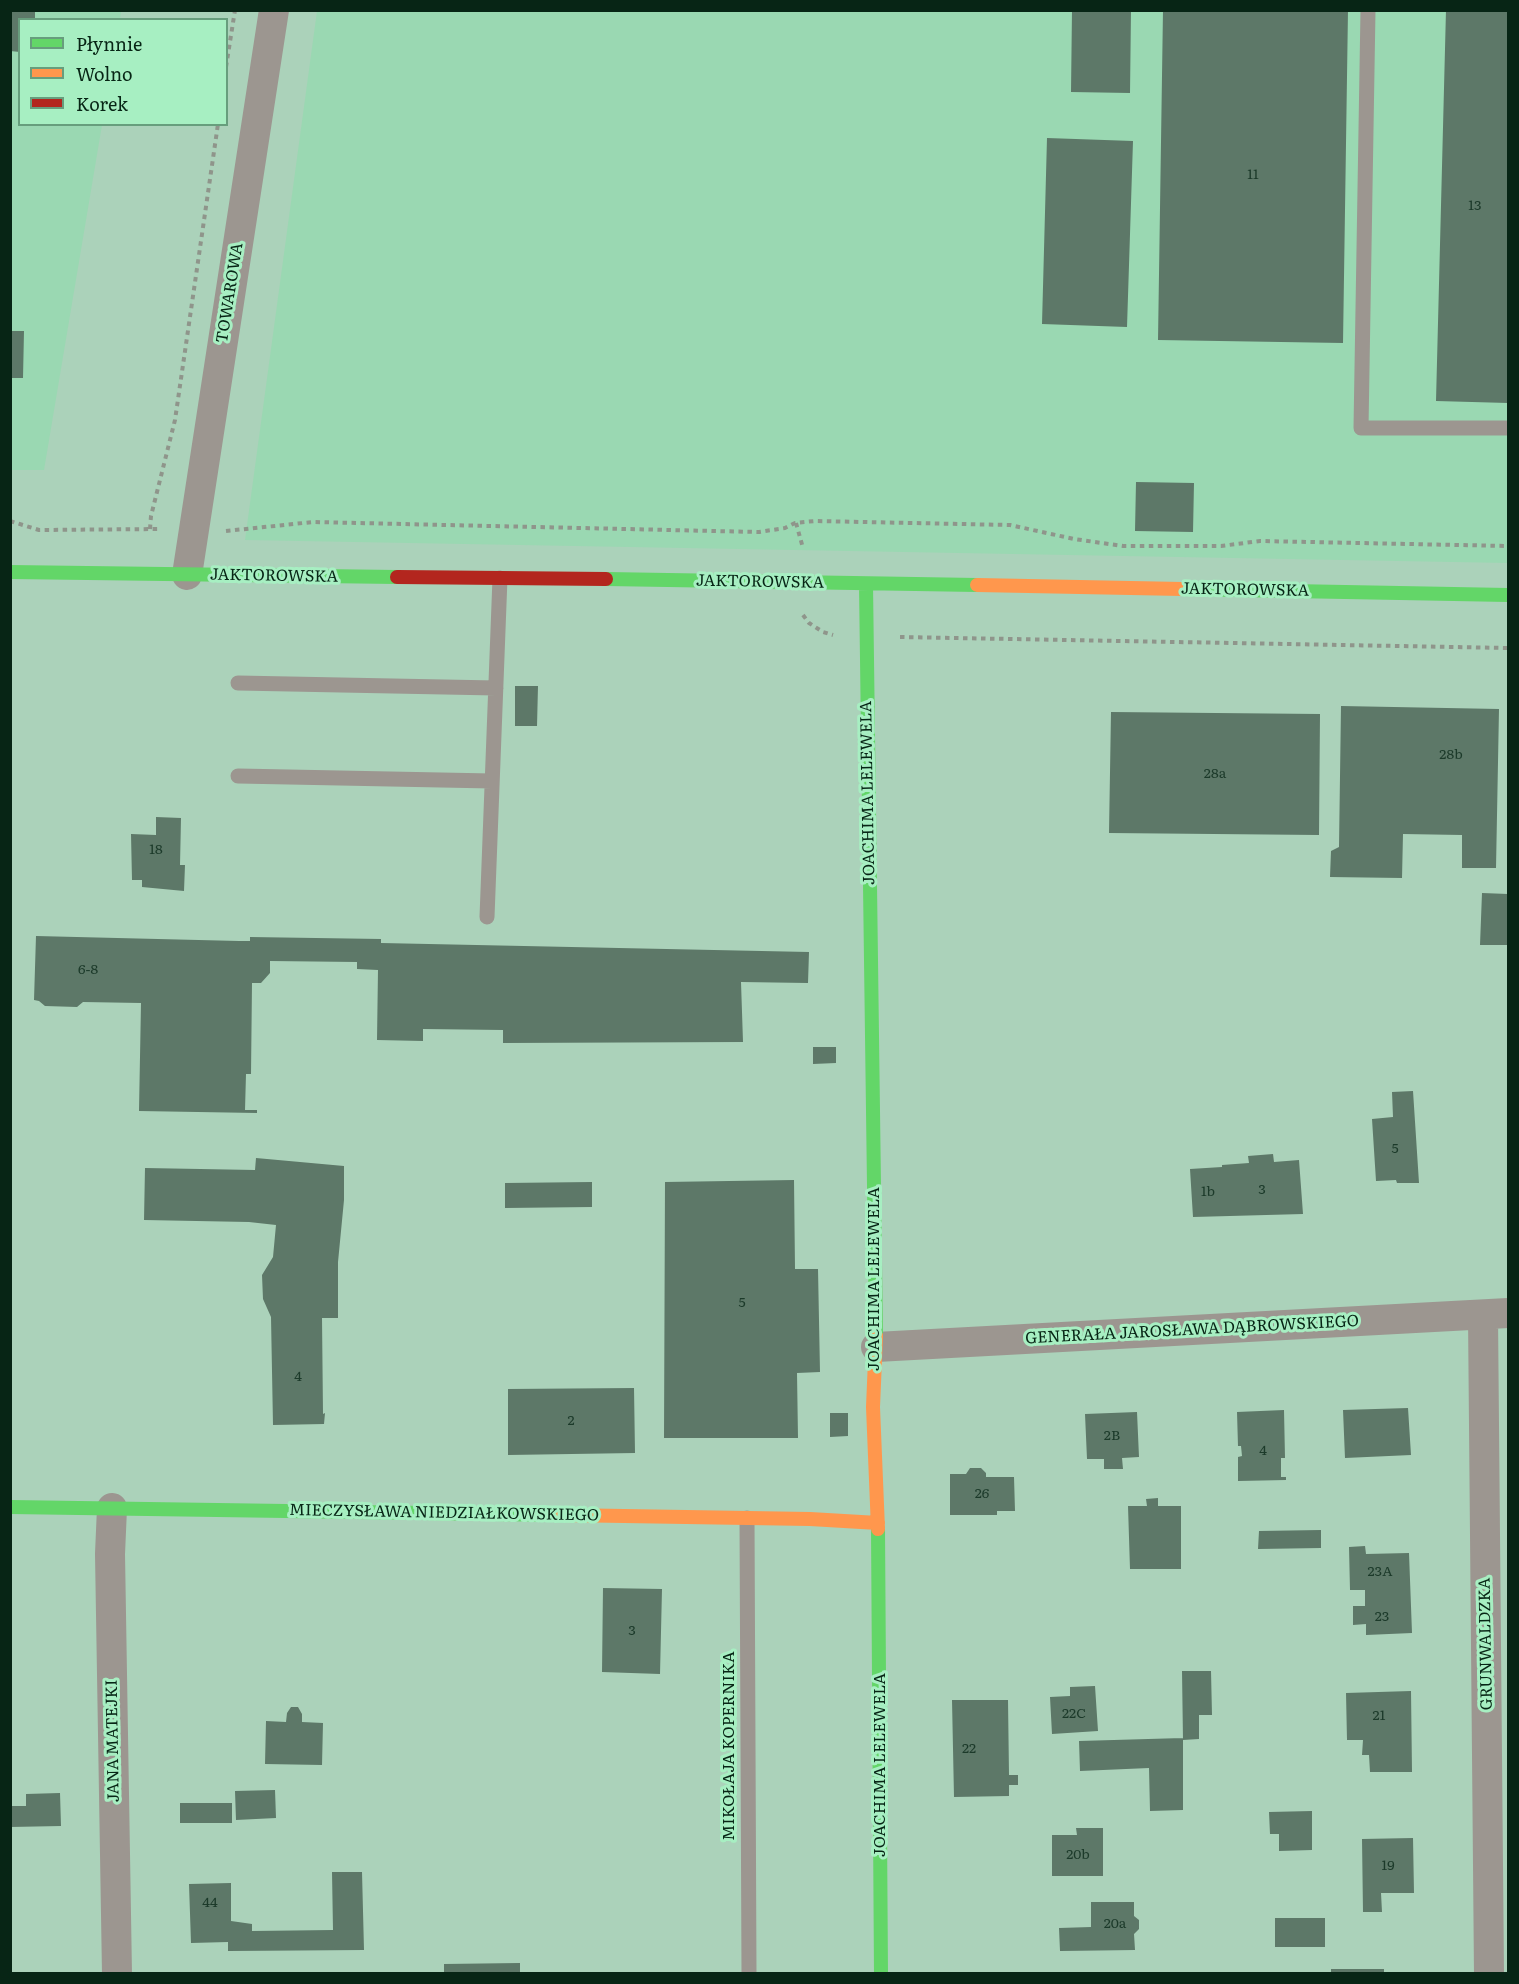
<!DOCTYPE html>
<meta charset="utf-8">
<style>
body{margin:0}
#map{position:relative;width:1519px;height:1984px;overflow:hidden;background:#abd2ba;font-family:Literata,serif}
canvas{display:block}
.frame{position:absolute;inset:0;border:12px solid #072515;pointer-events:none}
.legend{position:absolute;left:18px;top:18px;width:210px;height:108px;box-sizing:border-box;background:#a7efc2;border:2px solid #679e7d;margin:0;padding:8px 10px;list-style:none;font-size:18px;color:#072515}
.legend li{display:flex;align-items:center;gap:12px;height:30px}
.legend b{width:30px;border:2px solid #679e7d}
</style>
<div id="map">
<canvas width="1519" height="1984"></canvas>
<div class="frame"></div>
<ul class="legend">
<li><b style="height:8px;background:#63d668"></b>Płynnie</li>
<li><b style="height:8px;background:#ff974d"></b>Wolno</li>
<li><b style="height:8px;background:#b3261e"></b>Korek</li>
</ul>
</div>
<script>
const g = document.querySelector('canvas').getContext('2d');
g.lineJoin = 'round';
function fillPath(path, color) { g.fillStyle = color; g.fill(path, 'evenodd'); }
const shape = rows => new Path2D(rows.map(r => 'M' + r).join(''));
function stroke(path, color, width, dash) { g.strokeStyle = color; g.lineWidth = width; g.lineCap = dash ? 'butt' : 'round'; g.setLineDash(dash || []); g.stroke(path); }
function write(font, color, halo, rows, align = 'center') {
  g.font = font + ' Literata,serif'; g.lineWidth = 6; g.setLineDash([]); g.textBaseline = 'middle'; g.strokeStyle = halo; g.fillStyle = color; for (const [text, x, y, turn = 0] of rows) {
    g.save(); g.translate(x, y); g.rotate((+turn || 0) * Math.PI / 180); g.textAlign = isNaN(turn) ? turn : align; if (halo) g.strokeText(text, 0, 0); g.fillText(text, 0, 0); g.restore();
  }
}
fillPath(shape([
 [11,11,121,11,120,19,20,20,20,124,102,125,44,470,11,470],
 [317,11,1508,11,1508,563,245,540]
]), '#9ad8b2');
fillPath(shape([
 [10,10,35,10,35,20,20,20,20,52,10,51],
 [1072,10,1131,10,1130,93,1071,92],
 [1163,10,1348,10,1343,343,1158,340],
 [1446,10,1508,10,1508,403,1436,401],
 [1047,138,1133,141,1127,327,1042,324],
 [10,331,24,331,23,378,10,378],
 [1136,482,1194,483,1193,532,1135,531],
 [515,686,538,686,537,726,515,726],
 [1341,706,1499,709,1496,868,1462,868,1462,835,1403,834,1402,878,1330,877,1331,851,1339,847],
 [1111,712,1320,714,1319,835,1109,833],
 [156,817,181,818,180,865,185,865,184,891,142,887,142,880,132,880,131,834,156,835],
 [1482,893,1508,894,1508,945,1480,945],
 [36,936,239,941,250,941,250,937,381,939,381,943,809,952,808,983,741,982,743,1042,503,1043,503,1030,423,1029,423,1041,377,1040,378,970,357,969,357,962,270,961,270,973,261,983,252,983,251,1074,246,1074,245,1110,257,1110,257,1113,139,1111,141,1003,83,1002,77,1007,45,1006,39,1001,34,1000],
 [813,1047,836,1047,836,1063,813,1064],
 [1413,1091,1419,1183,1397,1183,1396,1180,1376,1181,1372,1119,1393,1117,1392,1092],
 [1273,1154,1274,1162,1299,1160,1303,1214,1193,1217,1190,1169,1222,1167,1222,1165,1249,1163,1248,1156],
 [256,1158,344,1166,344,1200,338,1262,338,1318,322,1318,323,1414,325,1413,324,1424,273,1425,271,1317,263,1299,262,1275,273,1257,276,1225,249,1222,144,1220,145,1168,255,1170],
 [794,1180,795,1269,818,1269,820,1372,797,1373,798,1438,664,1438,665,1182],
 [592,1182,592,1207,505,1208,505,1183],
 [634,1388,635,1453,508,1455,508,1389],
 [1408,1408,1411,1455,1345,1458,1343,1410],
 [1284,1410,1285,1458,1281,1458,1281,1477,1286,1477,1286,1480,1238,1481,1238,1457,1242,1456,1241,1446,1238,1446,1237,1412],
 [1137,1412,1139,1457,1122,1458,1123,1469,1104,1469,1104,1459,1087,1459,1085,1414],
 [830,1413,848,1413,848,1436,830,1437],
 [970,1468,981,1468,986,1473,986,1477,1014,1477,1015,1511,997,1511,997,1515,950,1515,950,1474,966,1474],
 [1158,1498,1158,1506,1181,1506,1181,1569,1130,1569,1128,1506,1147,1506,1146,1499],
 [1321,1530,1321,1548,1258,1549,1259,1531],
 [1365,1546,1366,1554,1409,1553,1412,1633,1366,1635,1366,1624,1353,1625,1353,1606,1365,1606,1365,1590,1350,1590,1349,1547],
 [603,1588,662,1589,660,1674,602,1672],
 [1182,1671,1211,1671,1212,1715,1199,1715,1199,1739,1183,1740],
 [1095,1686,1098,1731,1052,1734,1050,1697,1070,1696,1070,1687],
 [1411,1691,1412,1772,1370,1772,1369,1755,1362,1755,1363,1740,1347,1740,1346,1693],
 [952,1700,1008,1700,1009,1775,1018,1775,1018,1785,1009,1785,1009,1796,954,1797],
 [291,1707,298,1707,302,1714,302,1722,323,1723,322,1765,265,1764,266,1721,286,1722,287,1713],
 [1183,1738,1183,1810,1150,1811,1149,1768,1080,1771,1079,1741],
 [275,1790,276,1818,236,1820,235,1791],
 [60,1793,61,1826,10,1827,10,1806,26,1806,26,1794],
 [180,1803,232,1803,232,1823,180,1823],
 [1312,1811,1312,1850,1279,1851,1279,1834,1270,1834,1269,1812],
 [1076,1828,1103,1828,1103,1876,1052,1876,1052,1835,1077,1835],
 [1413,1838,1414,1893,1381,1893,1382,1912,1363,1912,1362,1839],
 [332,1872,362,1872,364,1950,228,1951,228,1942,191,1943,189,1884,231,1883,231,1921,252,1924,252,1931,333,1930],
 [1091,1902,1134,1902,1134,1916,1139,1920,1139,1929,1134,1934,1135,1950,1060,1951,1059,1928,1091,1927],
 [1275,1918,1325,1918,1325,1947,1275,1947],
 [520,1963,520,1974,444,1974,444,1964],
 [1331,1969,1384,1969,1384,1974,1331,1974]
]), '#5d7868');
stroke(shape([
 [226,67,235,10],
 [10,521,39,530,161,529],
 [796,523,803,548],
 [150,529,151,516,175,420,218,124],
 [226,531,313,522,759,532,785,528,795,523,815,521,1010,525,1074,539,1123,546,1221,546,1260,541,1508,546],
 [803,615,809,623,823,632,833,635],
 [900,637,1508,648]
]), '#8f958b', 4, [4.5, 4.5]);
stroke(shape([
 [1368,10,1361,428,1508,428],
 [238,683,496,688],
 [238,776,492,781],
 [487,917,500,578],
 [747,1518,749,1974]
]), '#9c9690', 15);
stroke(shape([
 [187,575,274,10],
 [1483,1315,1489,1974],
 [876,1347,1508,1313],
 [112,1508,110,1554,117,1974]
]), '#9c9690', 30);
stroke(shape([
 [10,572,397,577],
 [606,579,977,585],
 [866,584,876,1336],
 [1182,589,1508,595],
 [10,1507,562,1515],
 [878,1529,881,1974]
]), '#63d668', 14);
stroke(shape([
 [977,585,1182,589],
 [876,1336,873,1407,878,1529],
 [562,1515,810,1519,878,1523]
]), '#ff974d', 14);
stroke(shape([
 [397,577,606,579]
]), '#b3261e', 14);
write('14px', '#1c3a2a', null, [
 ["11",1253,175],
 ["13",1475,206],
 ["28b",1451,755],
 ["28a",1215,774],
 ["18",156,850],
 ["6-8",88,970],
 ["5",1395,1149],
 ["3",1262,1190],
 ["1b",1208,1192],
 ["5",742,1303],
 ["4",298,1377],
 ["2",571,1421],
 ["2B",1112,1436],
 ["4",1263,1451],
 ["26",982,1494],
 ["23A",1380,1572],
 ["23",1382,1617],
 ["3",632,1631],
 ["22C",1074,1714],
 ["21",1379,1716],
 ["22",969,1749],
 ["20b",1078,1855],
 ["19",1388,1866],
 ["44",210,1903],
 ["20a",1115,1924]
]);
write('16px', '#072515', '#a7efc2', [
 ["TOWAROWA",230,293,-81],
 ["JAKTOROWSKA",274,576,1],
 ["JAKTOROWSKA",760,582,1],
 ["JAKTOROWSKA",1245,590,1],
 ["JOACHIMA LELEWELA",868,793,-91],
 ["JOACHIMA LELEWELA",874,1279,-90],
 ["GENERAŁA JAROSŁAWA DĄBROWSKIEGO",1192,1330,-3],
 ["MIECZYSŁAWA NIEDZIAŁKOWSKIEGO",444,1513,1],
 ["GRUNWALDZKA",1486,1644,-91],
 ["JANA MATEJKI",113,1741,-91],
 ["MIKOŁAJA KOPERNIKA",729,1746,-90],
 ["JOACHIMA LELEWELA",880,1765,-90]
]);
</script>
